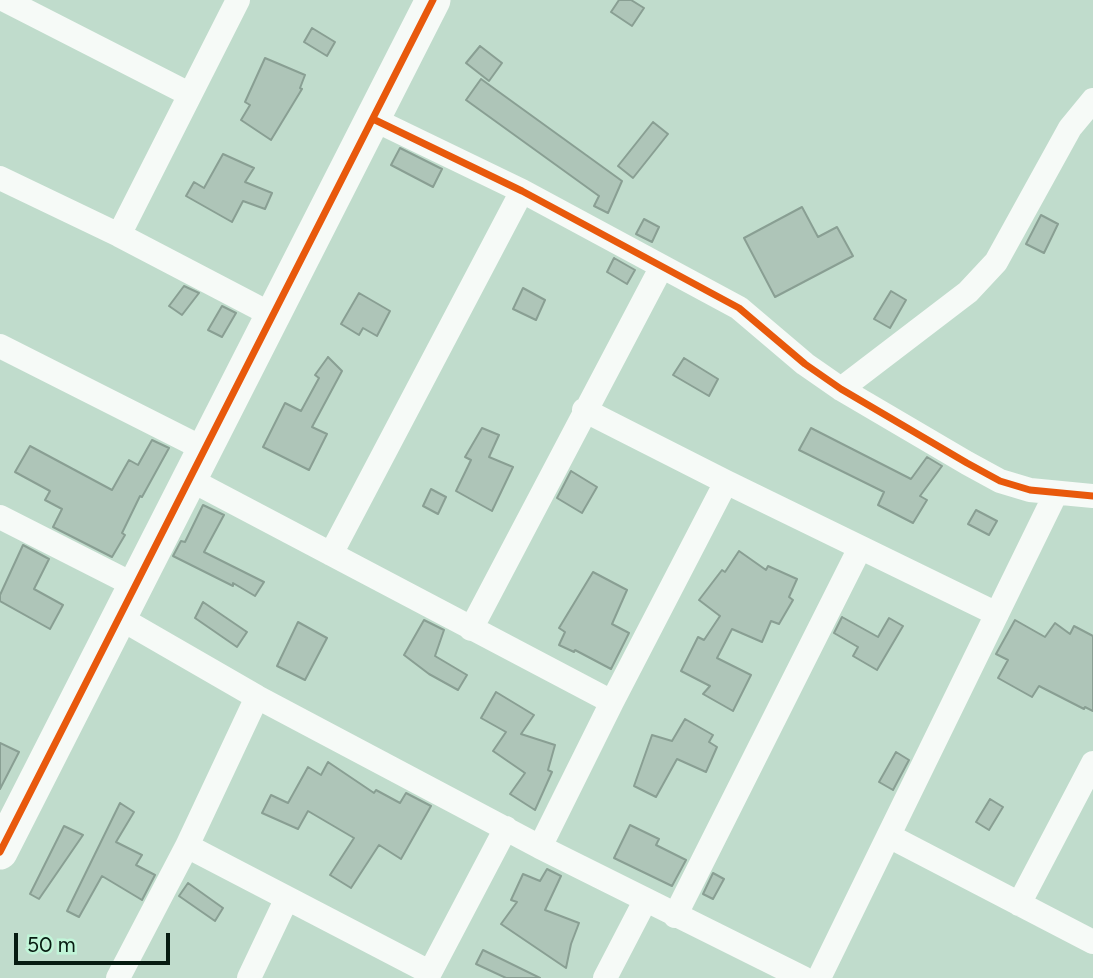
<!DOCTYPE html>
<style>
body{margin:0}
#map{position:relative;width:1093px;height:978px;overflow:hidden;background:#c0dccc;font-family:Figtree,sans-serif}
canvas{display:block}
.scale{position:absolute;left:14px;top:933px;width:156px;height:32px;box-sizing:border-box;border:4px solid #071b11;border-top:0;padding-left:9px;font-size:21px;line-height:24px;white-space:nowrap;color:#071b11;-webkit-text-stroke:5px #c1f5d8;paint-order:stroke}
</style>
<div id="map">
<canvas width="1093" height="978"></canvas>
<div class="scale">50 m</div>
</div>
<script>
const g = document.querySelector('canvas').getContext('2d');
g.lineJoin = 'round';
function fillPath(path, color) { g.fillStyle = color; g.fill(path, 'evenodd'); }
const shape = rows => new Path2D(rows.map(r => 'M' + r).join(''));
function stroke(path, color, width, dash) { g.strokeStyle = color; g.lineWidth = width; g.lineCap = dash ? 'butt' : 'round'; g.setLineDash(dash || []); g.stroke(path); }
const building = shape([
 [619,0,631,0,644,8,632,26,611,12,619,0],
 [312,28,335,42,327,56,304,42,312,28],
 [480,46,502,63,489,81,466,63,480,46],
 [265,58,305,75,300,88,302,89,271,140,241,120,250,105,245,102,265,58],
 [481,79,622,181,608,213,594,206,599,196,466,100,481,79],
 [653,122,668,134,633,178,618,166,653,122],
 [400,148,442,169,433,187,391,165,400,148],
 [223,154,254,168,245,182,272,193,265,209,243,201,232,222,186,196,194,182,204,188,223,154],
 [802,207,818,237,837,227,853,256,775,297,744,238,802,207],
 [1041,215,1058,224,1044,253,1026,244,1041,215],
 [644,219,659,227,652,242,636,234,644,219],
 [614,258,635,270,627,284,607,272,614,258],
 [184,286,199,293,182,315,169,306,184,286],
 [523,288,545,300,536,320,513,309,523,288],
 [891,291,906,300,890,328,874,319,891,291],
 [359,293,390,311,377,336,363,328,359,335,341,324,359,293],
 [222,306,236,313,222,337,208,330,222,306],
 [328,357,342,371,312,427,327,434,309,470,263,447,285,403,301,411,319,378,315,375,328,357],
 [684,358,718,379,709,396,673,375,684,358],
 [482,428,499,435,489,457,513,467,492,511,456,491,471,460,465,457,482,428],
 [811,428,911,479,927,457,942,466,920,496,927,500,913,523,878,505,884,492,799,450,811,428],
 [152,440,169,448,142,497,140,496,122,533,125,535,112,557,53,527,62,509,45,500,50,491,15,472,30,446,112,490,129,460,138,465,152,440],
 [571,471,597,487,582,513,557,498,571,471],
 [431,489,446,497,438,514,423,506,431,489],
 [203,505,224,515,204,552,264,582,255,596,233,583,233,586,173,556,181,541,185,542,203,505],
 [976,510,997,521,989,535,968,524,976,510],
 [23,545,49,559,34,589,63,605,50,629,0,601,0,595,23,545],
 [739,551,766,570,768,566,797,579,789,597,793,600,779,624,771,621,762,642,732,629,717,658,751,675,733,711,703,694,710,686,681,671,698,637,704,640,720,616,699,600,722,570,725,572,739,551],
 [593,572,627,590,612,624,629,633,611,669,575,650,574,652,559,645,565,632,559,628,593,572],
 [203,602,247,632,237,647,195,618,203,602],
 [842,617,878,637,889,618,903,626,877,670,853,656,858,647,834,633,842,617],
 [424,620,444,630,435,656,467,675,458,690,429,674,404,655,424,620],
 [1015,620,1045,637,1055,623,1070,634,1074,626,1093,636,1093,711,1085,707,1084,709,1039,686,1032,697,998,678,1008,660,996,654,1015,620],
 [298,622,327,638,305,680,277,666,298,622],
 [496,692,534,715,521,734,555,745,548,770,552,772,535,810,510,794,525,773,493,751,506,732,481,718,496,692],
 [685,719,713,735,709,742,717,747,706,772,677,759,656,797,634,786,652,735,672,741,685,719],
 [0,743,19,752,0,789,0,743],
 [896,752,909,760,893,790,879,782,896,752],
 [328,762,374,793,376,790,400,803,406,793,431,806,401,859,379,845,351,888,330,875,354,838,308,811,298,829,262,813,271,795,288,803,308,767,321,775,328,762],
 [990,799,1003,807,989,830,976,822,990,799],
 [120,803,134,812,116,842,142,855,136,865,155,875,142,900,102,876,79,917,67,911,120,803],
 [630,825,659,839,656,845,686,860,672,886,614,858,630,825],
 [64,826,83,835,39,899,30,894,64,826],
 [547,869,561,876,545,910,579,923,571,944,566,968,501,924,517,902,511,900,523,874,540,881,547,869],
 [713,873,724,879,713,899,703,894,713,873],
 [188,883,223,908,215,921,179,896,188,883],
 [483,950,540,978,506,978,476,964,483,950]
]);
fillPath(building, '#aec5b8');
stroke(building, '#899f93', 2);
stroke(shape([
 [5,0,189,94],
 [373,119,522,191,739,308,805,364,841,389,967,463,1000,481,1030,490,1093,496],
 [0,178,119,235,274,316],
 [119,235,238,0],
 [0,346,204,449],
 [841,389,968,292,996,262,1070,128,1093,100],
 [584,410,726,482,997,614],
 [189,479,612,702],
 [0,517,136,586],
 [331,554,522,191],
 [120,618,257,697,540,847,803,978],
 [471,629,661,268],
 [889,836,1093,942],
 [187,846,429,972],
 [540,847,612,702,726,482],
 [1019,904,1093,763],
 [675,916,860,548],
 [118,978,187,846,257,697],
 [249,978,287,898],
 [427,978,506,828],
 [605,978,645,901],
 [819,978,1056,493]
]), '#f6faf7', 24);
stroke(shape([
 [0,852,433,0]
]), '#f6faf7', 35);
stroke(shape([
 [373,119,522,191,739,308,805,364,841,389,967,463,1000,481,1030,490,1093,496],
 [0,852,433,0]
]), '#e8590c', 7);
</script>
